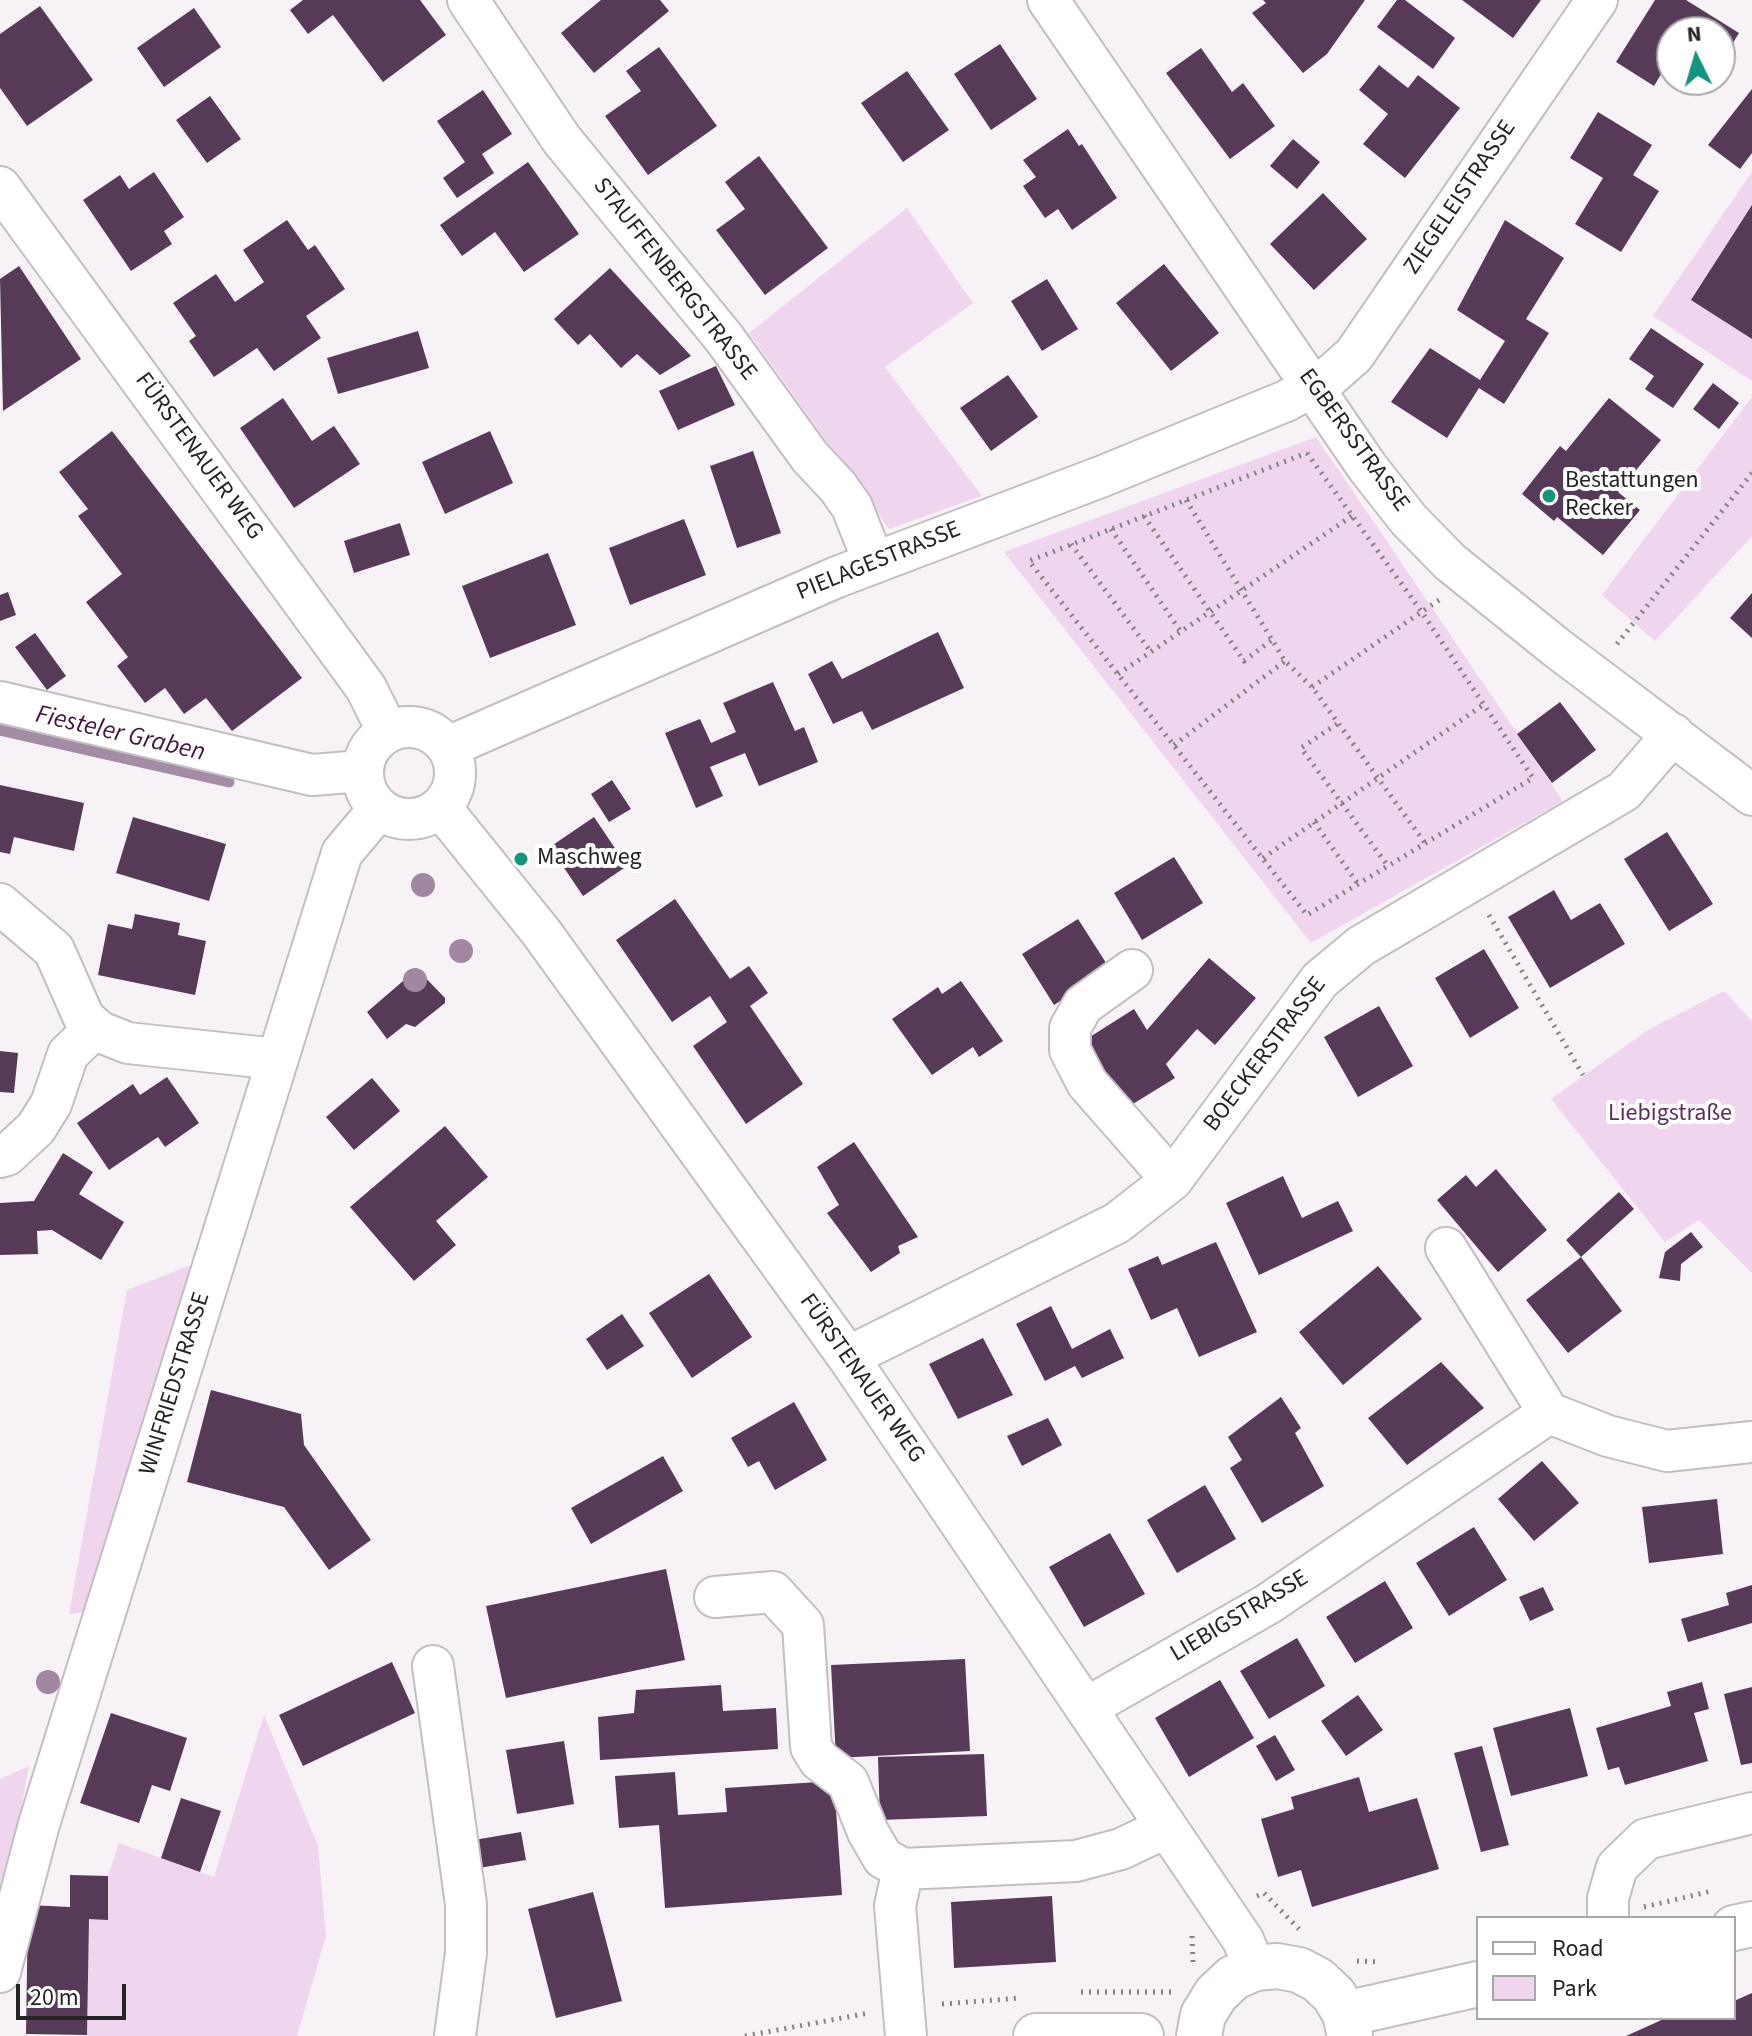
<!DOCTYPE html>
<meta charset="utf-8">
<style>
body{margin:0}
#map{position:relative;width:1752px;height:2036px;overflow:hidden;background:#f6f2f6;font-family:"Source Sans 3",sans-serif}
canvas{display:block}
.legend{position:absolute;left:1476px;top:1916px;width:260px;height:104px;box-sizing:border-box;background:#fff;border:2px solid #a8a7a8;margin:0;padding:10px 14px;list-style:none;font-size:24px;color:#252425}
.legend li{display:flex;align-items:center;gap:16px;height:40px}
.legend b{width:40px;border:2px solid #a8a7a8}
.north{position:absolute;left:1656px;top:16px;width:80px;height:80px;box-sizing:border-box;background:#fff;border:2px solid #a8a7a8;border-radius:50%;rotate:355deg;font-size:22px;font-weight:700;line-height:32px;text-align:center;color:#252425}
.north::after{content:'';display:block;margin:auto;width:28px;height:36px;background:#14957e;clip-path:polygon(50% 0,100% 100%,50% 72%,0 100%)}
.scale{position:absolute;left:16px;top:1984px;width:110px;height:36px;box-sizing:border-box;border:4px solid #252425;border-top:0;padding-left:10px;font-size:24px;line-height:28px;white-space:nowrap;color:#252425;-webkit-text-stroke:6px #fff;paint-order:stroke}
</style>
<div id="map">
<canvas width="1752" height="2036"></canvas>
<ul class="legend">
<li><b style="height:10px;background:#fff"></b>Road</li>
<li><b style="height:22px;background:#efd6ee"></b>Park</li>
</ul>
<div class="north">N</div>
<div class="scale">20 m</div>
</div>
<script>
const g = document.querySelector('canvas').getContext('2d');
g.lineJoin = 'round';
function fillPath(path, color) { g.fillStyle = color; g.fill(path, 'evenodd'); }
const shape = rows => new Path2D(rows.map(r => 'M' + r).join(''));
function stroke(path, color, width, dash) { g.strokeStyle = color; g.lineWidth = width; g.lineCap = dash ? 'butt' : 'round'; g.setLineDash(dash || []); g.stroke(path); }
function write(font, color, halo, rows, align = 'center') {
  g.font = font + ' "Source Sans 3",sans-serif'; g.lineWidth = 8; g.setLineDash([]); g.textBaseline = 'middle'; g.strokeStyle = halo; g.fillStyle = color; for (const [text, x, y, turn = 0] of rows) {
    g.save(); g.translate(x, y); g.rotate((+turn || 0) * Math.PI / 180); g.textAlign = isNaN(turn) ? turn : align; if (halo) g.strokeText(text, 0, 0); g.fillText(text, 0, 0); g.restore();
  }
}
fillPath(shape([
 [1752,172,1752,381,1653,316],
 [907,208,973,303,885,367,982,496,889,529,749,333],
 [1752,397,1752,536,1655,641,1602,595],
 [1316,437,1563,801,1311,943,1004,552],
 [1724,991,1752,1021,1752,1273,1699,1220,1665,1242,1551,1099,1648,1030],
 [199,1262,91,1611,69,1614,127,1290],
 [264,1715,318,1846,326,1936,297,2036,87,2036,89,1919,108,1919,108,1876,119,1843,214,1877],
 [29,1766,22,1804,0,1885,0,1779]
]), '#efd6ee');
stroke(shape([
 [0,730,229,782]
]), '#a48ca4', 11);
fillPath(shape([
 [303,0,420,0,446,35,383,82,333,15,308,34,290,10],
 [601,0,660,0,669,11,594,73,561,33],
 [1263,0,1365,0,1327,54,1303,73,1252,13,1266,3],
 [1397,0,1405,0,1455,38,1433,69,1377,27],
 [1462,0,1541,0,1513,38],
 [1655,0,1686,0,1739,33,1720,64,1720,32,1672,32,1672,56,1654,86,1616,62],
 [40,6,93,80,27,126,0,88,0,34],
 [194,8,221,47,164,87,137,48],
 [1000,44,1037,99,991,130,954,74],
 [659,47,717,126,648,175,605,116,641,91,626,71],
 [1201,48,1232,92,1243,83,1275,126,1230,159,1166,73],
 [1379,65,1408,88,1418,75,1460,108,1405,178,1363,144,1388,114,1359,90],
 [907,71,949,130,903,162,861,103],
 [1752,89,1752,153,1740,169,1708,145],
 [483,90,512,134,482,154,494,173,457,198,443,178,465,162,437,121],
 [210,96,241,139,207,163,176,120],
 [1598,112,1652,145,1633,175,1659,191,1621,252,1575,224,1603,178,1570,158],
 [1068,129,1079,146,1082,144,1117,198,1072,230,1058,209,1045,218,1023,186,1036,177,1023,160],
 [1293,139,1320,162,1297,189,1270,166],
 [759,156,828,248,765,295,716,230,745,209,725,182],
 [528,162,579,234,524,272,495,232,462,256,440,225],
 [154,172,184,217,164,231,172,244,131,271,83,200,120,175,129,189],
 [1323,193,1367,239,1314,290,1270,244],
 [1752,205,1752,339,1691,300],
 [287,220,308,250,315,245,345,289,306,316,321,338,274,371,257,348,214,377,189,341,196,336,173,303,216,274,235,302,264,282,243,250],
 [1505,220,1564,258,1526,319,1549,333,1504,404,1479,388,1447,438,1391,402,1430,348,1480,380,1505,341,1457,310],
 [1164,264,1219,333,1171,371,1116,303],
 [19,266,81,359,3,411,0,279],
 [610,268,691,356,660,375,637,354,621,368,590,334,578,345,554,319],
 [1047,279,1078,329,1042,351,1011,301],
 [1651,328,1704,364,1673,408,1645,389,1654,376,1629,359],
 [418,331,429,368,338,394,327,358],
 [716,366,735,405,678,430,659,391],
 [1008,375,1038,417,991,451,960,408],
 [1713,383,1739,403,1719,429,1693,409],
 [283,398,312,441,334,426,360,464,294,508,240,428],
 [1609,398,1661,440,1618,492,1640,510,1603,555,1557,517,1554,521,1522,494,1560,446,1566,451],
 [112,431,302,678,232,731,206,698,184,714,165,688,145,703,117,666,128,657,86,602,122,574,78,516,88,509,59,472],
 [490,431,513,483,445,514,422,462],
 [753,451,781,533,737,548,710,466],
 [684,519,706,575,630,605,609,548],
 [400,523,410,555,354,573,344,541],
 [548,553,576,625,490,658,462,586],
 [8,592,16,615,0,621,0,595],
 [1752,593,1752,638,1730,618],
 [938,632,964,688,872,730,862,711,833,724,808,674,832,661,842,679],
 [35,633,66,676,47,690,15,647],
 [773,682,795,731,804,727,818,762,759,786,745,753,710,767,723,796,696,808,665,733,700,719,711,743,736,732,723,703],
 [1560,702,1596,750,1552,783,1517,734],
 [612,780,631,809,609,822,591,794],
 [0,785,84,803,74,851,14,837,10,854,0,852],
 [133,817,226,844,209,901,116,873],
 [594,817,627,866,583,896,550,847],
 [1667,832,1713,904,1669,931,1624,859],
 [1174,857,1203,903,1142,940,1114,893],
 [1554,890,1571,920,1600,903,1625,944,1550,988,1508,917],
 [675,899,730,979,749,966,768,993,750,1006,803,1084,746,1124,693,1046,727,1022,710,996,672,1022,616,940],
 [135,914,180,923,178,935,206,941,195,995,98,975,108,924,132,929],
 [1078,919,1110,969,1054,1005,1022,954],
 [1484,949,1519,1008,1470,1038,1435,978],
 [1209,958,1256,998,1215,1045,1197,1029,1166,1064,1175,1078,1128,1107,1085,1040,1134,1009,1147,1030],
 [417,969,445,998,445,1003,415,1027,406,1024,387,1039,367,1012],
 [961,981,1003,1041,979,1057,973,1047,932,1075,892,1019,938,987,942,994],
 [1379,1006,1413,1066,1358,1097,1324,1037],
 [0,1051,18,1053,14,1093,0,1092],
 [167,1077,199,1123,165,1147,158,1137,109,1170,77,1123,133,1084,140,1095],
 [372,1078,400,1111,354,1150,326,1117],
 [445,1126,488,1177,436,1221,456,1245,414,1281,350,1207],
 [854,1142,918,1237,898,1246,900,1253,871,1272,827,1213,839,1205,817,1167],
 [63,1153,93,1172,79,1194,124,1222,101,1260,52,1230,37,1231,38,1254,0,1255,0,1203,34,1201],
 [1496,1169,1547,1230,1498,1272,1437,1200,1466,1175,1476,1187],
 [1283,1176,1302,1218,1338,1201,1353,1231,1259,1275,1226,1203],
 [1619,1192,1634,1209,1581,1257,1622,1311,1568,1353,1526,1300,1581,1257,1566,1240],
 [1691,1232,1703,1247,1681,1264,1680,1281,1659,1278,1665,1252],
 [1216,1242,1257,1332,1199,1357,1177,1308,1151,1320,1128,1269,1158,1256,1162,1265],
 [1378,1266,1422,1319,1343,1385,1299,1332],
 [709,1274,752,1337,692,1378,649,1313],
 [1051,1306,1072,1349,1110,1329,1124,1358,1082,1378,1075,1366,1045,1381,1016,1324],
 [622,1314,644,1346,607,1370,586,1339],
 [983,1338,1013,1395,958,1419,929,1364],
 [1441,1362,1484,1408,1407,1465,1368,1418],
 [211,1390,301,1414,304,1445,371,1540,329,1570,284,1507,187,1482],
 [1281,1397,1301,1428,1295,1433,1324,1486,1262,1523,1230,1468,1242,1460,1228,1437],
 [794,1402,827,1460,775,1490,759,1461,748,1467,731,1438],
 [1048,1418,1062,1445,1022,1466,1007,1436],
 [663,1456,683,1491,591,1544,571,1508],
 [1542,1461,1579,1503,1534,1541,1498,1499],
 [1205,1485,1236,1539,1177,1573,1147,1520],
 [1717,1499,1723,1554,1649,1563,1642,1507],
 [1474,1527,1507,1580,1449,1616,1416,1563],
 [1110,1533,1145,1594,1084,1627,1049,1567],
 [666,1569,685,1660,506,1698,486,1606],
 [1385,1581,1413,1628,1355,1663,1326,1617],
 [1752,1585,1752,1623,1688,1642,1681,1619,1729,1605,1726,1593],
 [1543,1587,1554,1610,1530,1621,1519,1597],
 [1297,1638,1325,1686,1269,1719,1240,1671],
 [965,1659,970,1751,836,1758,831,1665],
 [392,1662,415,1713,303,1766,279,1715],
 [1220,1680,1254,1738,1189,1777,1155,1718],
 [1702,1682,1709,1709,1694,1713,1708,1761,1625,1785,1619,1767,1608,1770,1596,1728,1671,1706,1667,1692],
 [721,1685,723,1711,776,1708,778,1749,600,1760,598,1717,634,1713,636,1690],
 [1752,1687,1752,1763,1741,1765,1724,1694],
 [1358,1695,1383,1730,1346,1756,1321,1721],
 [1570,1708,1588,1776,1511,1796,1493,1728],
 [111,1713,187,1738,170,1791,152,1785,139,1823,80,1803],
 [1275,1735,1295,1770,1276,1781,1256,1746],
 [564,1741,574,1804,517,1814,506,1750],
 [1482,1746,1509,1845,1481,1852,1454,1753],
 [984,1754,987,1816,880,1820,878,1757],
 [675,1772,678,1815,727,1812,725,1788,834,1781,842,1895,665,1908,659,1825,619,1828,615,1776],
 [1359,1777,1369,1812,1417,1798,1439,1869,1312,1907,1301,1870,1278,1877,1261,1819,1294,1809,1291,1797],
 [181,1798,221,1811,200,1872,161,1858],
 [521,1832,526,1860,479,1868,474,1840],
 [70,1875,108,1876,108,1920,89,1919,87,2035,26,2034,28,1905,70,1907],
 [593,1892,622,2001,556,2018,528,1909],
 [1052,1896,1056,1962,954,1968,951,1902],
 [1752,1993,1752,2036,1626,2036,1666,2018,1734,2018,1734,2001]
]), '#573a58');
const minor = shape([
 [468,0,562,140,724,338,810,457,838,487,852,507,874,563],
 [1048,0,1368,468,1409,520,1450,562,1557,648,1752,795],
 [0,187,366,688,388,732],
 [0,702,312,775,362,771],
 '363 773a46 46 0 1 1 92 0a46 46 0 1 1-92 0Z',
 [448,747,837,577,1103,476,1286,401,1328,378,1354,355,1597,0],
 [441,808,541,932,848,1357,1243,1940,1255,1968],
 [0,904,54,950,84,1018,100,1032,128,1043,277,1059],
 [1132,970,1083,1005,1070,1028,1070,1050,1087,1083,1172,1180],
 [0,1157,7,1155,36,1128,51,1104,68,1054,95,1028],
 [1446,1248,1549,1413],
 [848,1357,1117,1223,1172,1180,1320,980,1361,946,1624,791,1673,734],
 [715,1597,773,1592,803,1625,811,1747,819,1760,848,1782,868,1832,883,1858,903,1869,1076,1861,1121,1849,1165,1828],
 [433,1666,466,1904,466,1953,455,2036],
 [1086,1708,1268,1604,1549,1413,1608,1436,1667,1451,1752,1442],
 [903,1869,895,1906,906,2036],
 [1608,1918,1608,1898,1617,1867,1646,1839,1752,1813],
 [0,1972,39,1824,342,853,379,809]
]);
const major = shape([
 [1734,1928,1752,1924],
 [1345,2014,1478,1984],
 [1036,2036,1141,2036],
 [1199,2036,1203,2015,1216,1994,1233,1978,1255,1968,1277,1966,1299,1970,1318,1980,1334,1995,1345,2014,1350,2036]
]);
stroke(minor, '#c2bec2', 44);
stroke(major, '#c2bec2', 48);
stroke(shape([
 [1307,453,1421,611,1533,778,1307,915,1029,561,1307,453],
 [1186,500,1285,661,1312,687,1425,843],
 [1144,516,1244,661,1272,640],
 [1111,529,1181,632],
 [1071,544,1151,652],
 [1617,644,1752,473],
 [1118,674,1352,516],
 [1312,687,1439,600],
 [1337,724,1301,748,1388,866],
 [1174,745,1285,661],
 [1314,822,1358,884],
 [1263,858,1483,705],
 [1489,915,1583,1075],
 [1257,1896,1264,1893,1299,1929],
 [1644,1907,1712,1891],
 [1192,1936,1193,1962],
 [1357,1961,1379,1962],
 [1081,1992,1171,1992],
 [942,2004,1020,1998],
 [745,2036,869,2013]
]), '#858285', 5, [2, 6]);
stroke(minor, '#fff', 40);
stroke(major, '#fff', 44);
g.fillStyle = '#a187a1';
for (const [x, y] of [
 [423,885],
 [461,951],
 [415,980],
 [48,1682]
]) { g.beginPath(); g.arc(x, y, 12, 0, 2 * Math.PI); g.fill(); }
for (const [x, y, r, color] of [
 [1549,496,8,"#14957e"],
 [521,859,8,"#14957e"]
]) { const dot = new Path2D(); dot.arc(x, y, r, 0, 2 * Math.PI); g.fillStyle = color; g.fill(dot); stroke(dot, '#fff', 3); }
write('24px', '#252425', '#fff', [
 ["ZIEGELEISTRASSE",1461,198,-56],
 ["STAUFFENBERGSTRASSE",674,280,52],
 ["EGBERSSTRASSE",1353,441,54],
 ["FÜRSTENAUER WEG",198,457,54],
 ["PIELAGESTRASSE",879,562,-22],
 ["BOECKERSTRASSE",1266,1055,-53],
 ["FÜRSTENAUER WEG",861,1379,55],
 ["WINFRIEDSTRASSE",176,1384,-73],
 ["LIEBIGSTRASSE",1240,1617,-31]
]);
write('24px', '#252425', '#fff', [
 ["Bestattungen",1565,482],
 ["Recker",1565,510],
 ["Maschweg",537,859]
], 'left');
write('24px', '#5b2f5c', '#fff', [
 ["Liebigstraße",1670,1115]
]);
write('italic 26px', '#411742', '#fff', [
 ["Fiesteler Graben",120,735,13]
]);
</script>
